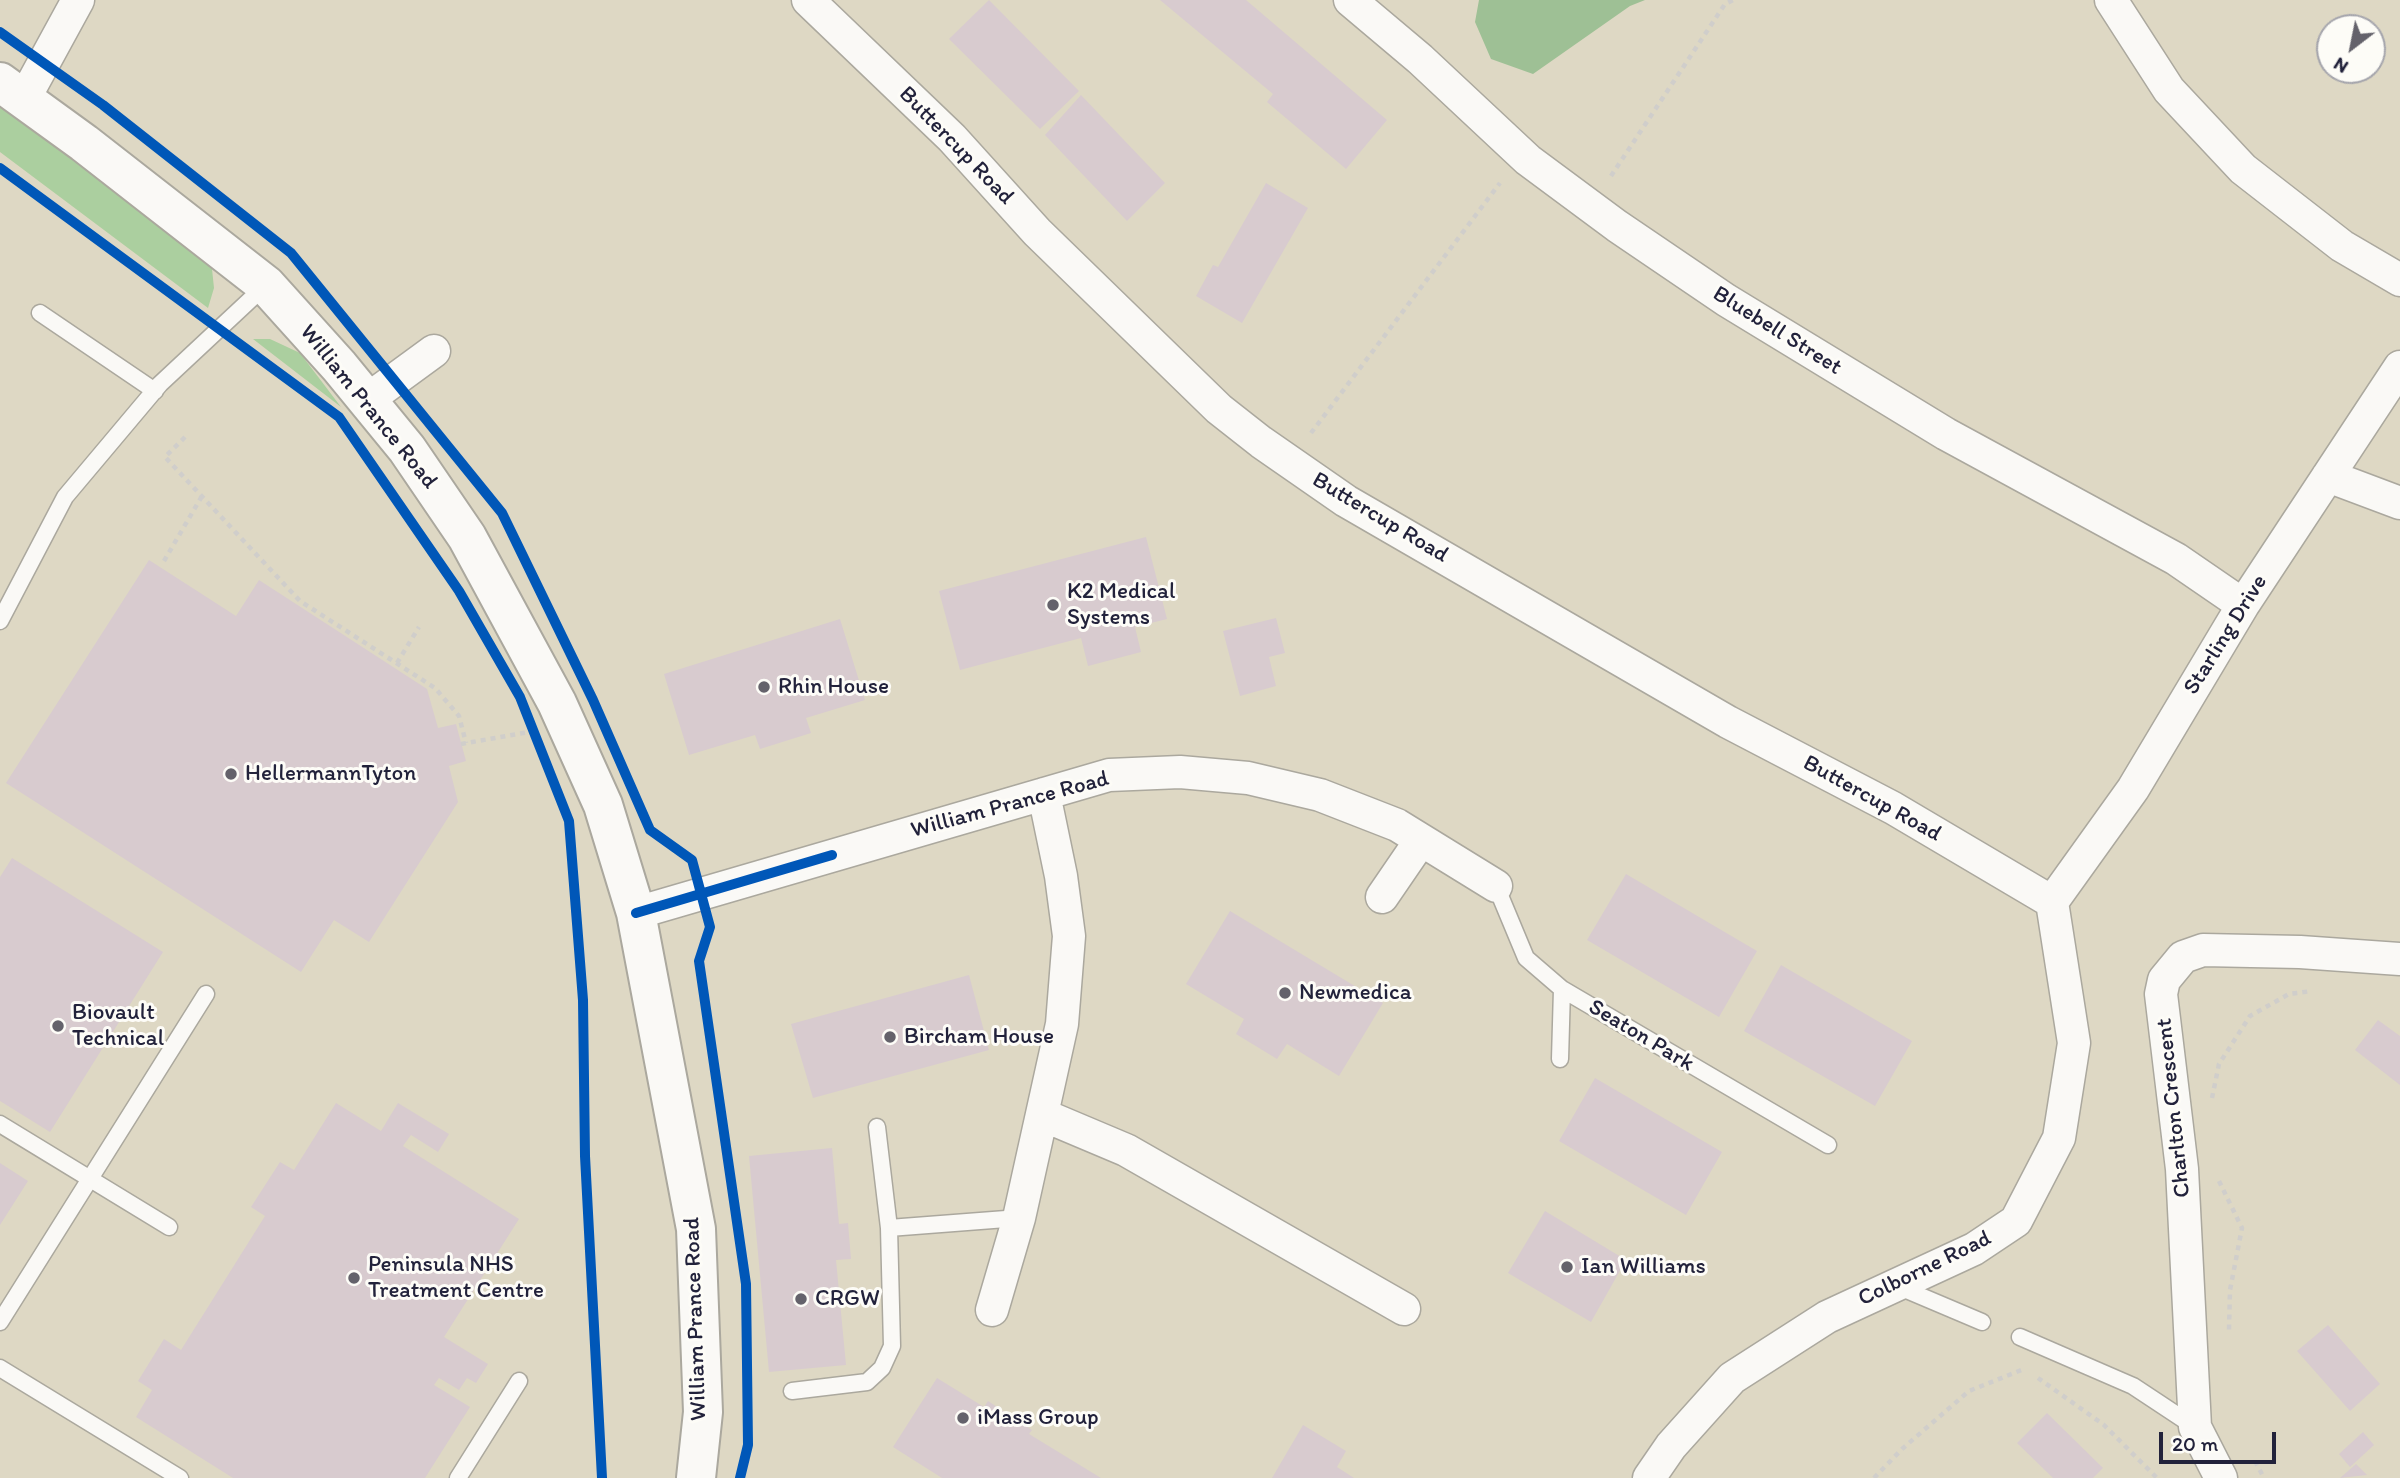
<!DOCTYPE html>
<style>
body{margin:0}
#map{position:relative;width:2400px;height:1478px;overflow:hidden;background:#ded8c4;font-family:Itim,sans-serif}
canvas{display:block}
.north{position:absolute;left:2316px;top:14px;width:70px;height:70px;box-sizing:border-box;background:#fdfcf7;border:2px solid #a5a5ac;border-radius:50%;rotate:212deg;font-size:19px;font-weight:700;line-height:28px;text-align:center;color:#22223b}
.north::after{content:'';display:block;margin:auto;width:24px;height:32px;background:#64626b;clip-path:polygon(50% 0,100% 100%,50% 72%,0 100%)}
.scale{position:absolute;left:2159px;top:1432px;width:117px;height:32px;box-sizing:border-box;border:4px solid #22223b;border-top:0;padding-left:9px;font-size:21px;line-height:24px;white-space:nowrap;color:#22223b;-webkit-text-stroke:5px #fdfcf7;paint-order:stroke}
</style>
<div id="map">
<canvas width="2400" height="1478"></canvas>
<div class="north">N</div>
<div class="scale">20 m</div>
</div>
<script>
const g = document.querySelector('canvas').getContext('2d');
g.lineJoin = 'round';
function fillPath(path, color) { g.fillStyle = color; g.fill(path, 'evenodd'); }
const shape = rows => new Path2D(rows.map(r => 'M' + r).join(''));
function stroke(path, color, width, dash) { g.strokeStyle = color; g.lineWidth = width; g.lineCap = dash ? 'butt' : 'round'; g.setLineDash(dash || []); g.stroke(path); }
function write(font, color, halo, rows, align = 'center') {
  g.font = font + ' Itim,sans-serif'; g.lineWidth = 6; g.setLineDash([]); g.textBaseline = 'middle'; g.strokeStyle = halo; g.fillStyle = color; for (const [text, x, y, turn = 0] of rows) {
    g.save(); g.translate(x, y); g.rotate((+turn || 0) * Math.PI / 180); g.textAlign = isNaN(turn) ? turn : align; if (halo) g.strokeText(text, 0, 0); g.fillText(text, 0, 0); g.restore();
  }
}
fillPath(shape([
 [0,95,207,259,212,269,214,288,208,308,0,152],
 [253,339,270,339,300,353,341,407]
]), '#abcf9f');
fillPath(shape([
 [1479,0,1645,0,1630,6,1533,74,1491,59,1475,22]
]), '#9ec095');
fillPath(shape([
 [989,0,1079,91,1040,129,949,39],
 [1160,0,1246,0,1387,120,1346,169,1267,102,1273,94],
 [1081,95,1165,183,1127,221,1045,135],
 [1266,183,1308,208,1242,323,1196,296,1213,265,1218,267],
 [1146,537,1167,619,1135,627,1141,652,1088,666,1081,638,960,670,939,591],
 [149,560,236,616,259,580,427,689,438,728,456,724,466,761,449,766,458,802,369,942,334,920,301,972,6,783],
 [1276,618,1285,653,1269,657,1276,686,1240,696,1223,631],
 [840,619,865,700,806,718,811,733,760,749,755,735,689,755,664,674],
 [12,858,163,952,50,1132,0,1101,0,877],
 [1626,874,1757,951,1719,1017,1587,940],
 [1230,911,1383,1003,1339,1076,1287,1044,1277,1059,1236,1034,1244,1019,1186,984],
 [1781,965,1912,1041,1875,1106,1744,1031],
 [969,975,989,1050,813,1098,791,1024],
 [2378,1020,2400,1036,2400,1085,2355,1050],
 [1595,1078,1722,1152,1686,1215,1559,1141],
 [336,1103,381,1131,398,1103,449,1134,438,1152,411,1135,403,1146,519,1219,444,1337,488,1364,476,1383,467,1378,459,1390,439,1378,434,1385,470,1407,425,1478,233,1478,136,1417,152,1390,138,1381,164,1339,181,1350,265,1216,251,1207,280,1162,294,1170],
 [832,1148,839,1224,848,1223,851,1259,836,1260,846,1365,769,1372,749,1156],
 [0,1163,28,1181,0,1225],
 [1545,1211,1626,1260,1591,1322,1508,1273],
 [2328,1325,2380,1384,2350,1411,2297,1351],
 [937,1378,984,1407,988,1401,1032,1430,1029,1434,1101,1478,942,1478,893,1447],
 [2047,1413,2103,1468,2093,1478,2053,1478,2017,1443],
 [1303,1425,1346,1451,1337,1467,1354,1478,1272,1478],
 [2363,1432,2374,1445,2350,1467,2339,1454],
 [2356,1464,2367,1475,2340,1478]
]), '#d8cbcf');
const service = shape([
 [40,313,155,391],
 [0,621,65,497,160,384,266,285],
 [1496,886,1526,958,1562,989,1828,1145],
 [1560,1059,1562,989],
 [0,1124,169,1227],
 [877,1127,889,1228],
 [1897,1286,1982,1322],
 [0,1322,206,994],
 [2020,1337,2133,1386,2195,1427],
 [0,1368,180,1478],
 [792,1391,867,1382,882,1368,892,1346,889,1228,1019,1218],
 [458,1478,519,1381]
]);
const minor = shape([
 [808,0,952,138,1037,232,1219,409,1261,442,1346,501,1728,722,1893,808,2052,902],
 [1350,0,1420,59,1528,160,1617,226,1726,300,1946,434,2176,559,2243,605],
 [2111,0,2169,90,2243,169,2342,246,2400,280],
 [24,99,78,0],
 [367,400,434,351],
 [2328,476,2400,503],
 [1382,897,1421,840],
 [2052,902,2133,789,2243,605,2400,367],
 [636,913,1109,775,1180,772,1248,778,1320,795,1397,825,1496,886],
 [1043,1115,1126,1150,1404,1309],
 [992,1310,1019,1218,1062,1024,1069,936,1061,876,1044,794],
 [1649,1478,1671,1446,1732,1378,1827,1317,1974,1249,2016,1221,2059,1138,2074,1043,2052,902],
 [2221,1478,2195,1427,2182,1169,2161,994,2164,980,2183,957,2203,950,2300,952,2400,959]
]);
const primary = shape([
 [0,82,84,143,266,285,339,366,407,449,467,537,557,703,603,805,636,913,696,1229,703,1412,696,1478]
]);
stroke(service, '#aba89e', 19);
stroke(minor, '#aba89e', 35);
stroke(primary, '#aba89e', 42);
stroke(shape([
 [1611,176,1725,4,1733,0],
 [1311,433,1500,183],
 [185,437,165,457,300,601,435,688,459,716,466,743],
 [164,561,202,496],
 [397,663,419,627],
 [461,744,529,732],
 [2212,1098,2219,1064,2250,1016,2289,994,2312,991],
 [2219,1181,2242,1228,2230,1290,2229,1330],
 [2038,1378,2104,1425,2157,1478],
 [2255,1461,2264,1478],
 [1874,1478,1902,1449,1969,1391,2024,1369]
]), '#d0cecb', 4.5, [5, 5]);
stroke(service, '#faf9f6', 16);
stroke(minor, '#faf9f6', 32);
stroke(primary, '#faf9f6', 38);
stroke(shape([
 [0,32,103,105,291,253,502,513,593,700,650,830,692,860,710,927,699,961,746,1284,748,1445,740,1478],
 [0,168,339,417,459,591,520,697,569,821,583,1000,585,1156,602,1478],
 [636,913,832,855]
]), '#0057b8', 10);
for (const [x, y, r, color] of [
 [1053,605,7,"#64626b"],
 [764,687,7,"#64626b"],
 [231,774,7,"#64626b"],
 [1285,993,7,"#64626b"],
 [58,1026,7,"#64626b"],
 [890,1037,7,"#64626b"],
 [1567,1267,7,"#64626b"],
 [354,1278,7,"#64626b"],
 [801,1299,7,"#64626b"],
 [963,1418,7,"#64626b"]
]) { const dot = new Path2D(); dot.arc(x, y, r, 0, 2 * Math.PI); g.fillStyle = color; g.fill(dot); stroke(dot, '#fdfcf7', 2.5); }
write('23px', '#22223b', '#fdfcf7', [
 ["Buttercup Road",956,146,46],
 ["Bluebell Street",1777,331,32],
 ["William Prance Road",368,407,51],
 ["Buttercup Road",1380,518,31],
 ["Starling Drive",2226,635,-58],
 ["Buttercup Road",1872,799,29],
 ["William Prance Road",1010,805,-15],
 ["Seaton Park",1641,1036,31],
 ["Charlton Crescent",2174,1108,-96],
 ["Colborne Road",1925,1269,-26],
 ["William Prance Road",696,1319,-92]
]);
write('23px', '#22223b', '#fdfcf7', [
 ["K2 Medical",1067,592],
 ["Systems",1067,618],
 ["Rhin House",778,687],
 ["HellermannTyton",245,774],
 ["Newmedica",1299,993],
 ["Biovault",72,1013],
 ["Technical",72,1039],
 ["Bircham House",904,1037],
 ["Peninsula NHS",368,1265],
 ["Treatment Centre",368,1291],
 ["Ian Williams",1581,1267],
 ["CRGW",815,1299],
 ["iMass Group",977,1418]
], 'left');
</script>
